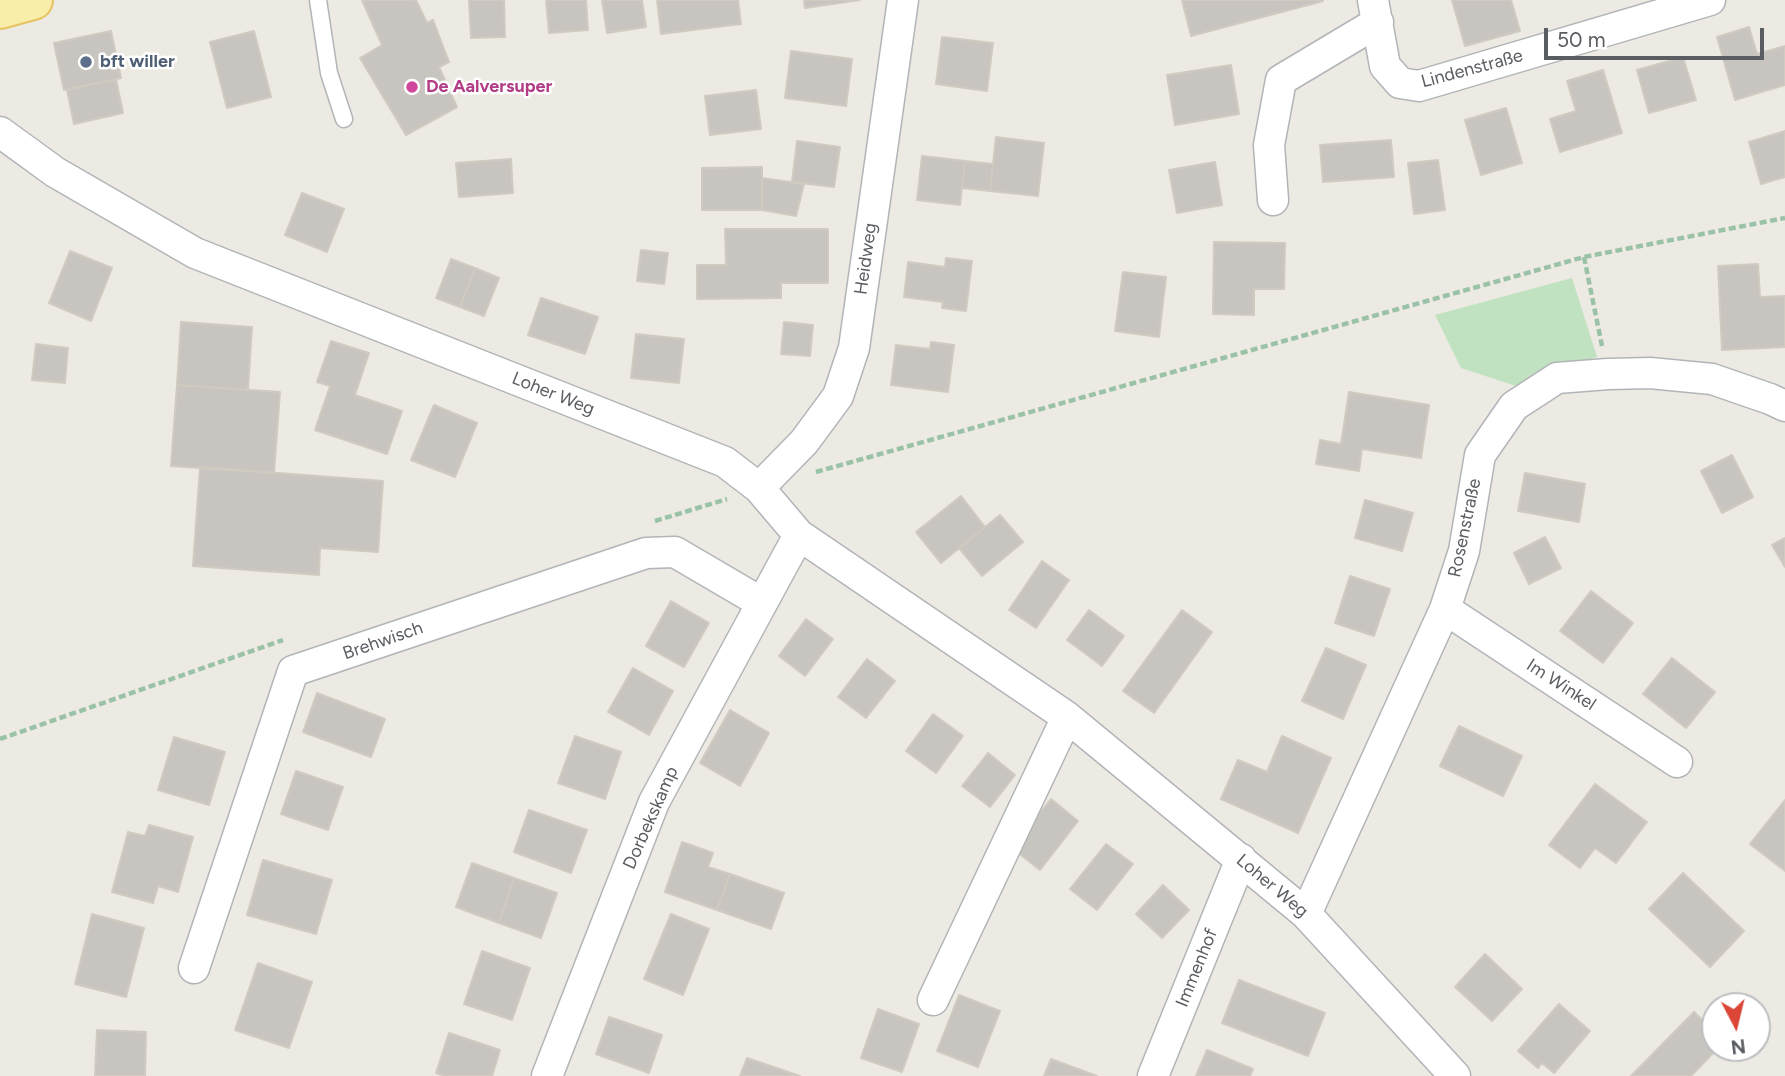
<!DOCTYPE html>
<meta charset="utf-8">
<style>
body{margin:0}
#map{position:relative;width:1785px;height:1076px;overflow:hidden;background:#eceae2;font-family:Figtree,sans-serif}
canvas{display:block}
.north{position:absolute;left:1701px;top:992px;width:70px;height:70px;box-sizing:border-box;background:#fff;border:2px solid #bdbec0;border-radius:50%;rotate:173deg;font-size:19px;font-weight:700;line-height:28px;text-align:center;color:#5a5d62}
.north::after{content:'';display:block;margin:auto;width:24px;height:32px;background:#dc4637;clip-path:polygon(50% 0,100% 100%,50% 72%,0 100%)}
.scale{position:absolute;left:1544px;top:28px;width:220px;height:32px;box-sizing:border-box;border:4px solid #5a5d62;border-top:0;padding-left:9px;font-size:21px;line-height:24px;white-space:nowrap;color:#5a5d62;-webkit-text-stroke:5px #fff;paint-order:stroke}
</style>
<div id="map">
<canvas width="1785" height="1076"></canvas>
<div class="north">N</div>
<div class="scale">50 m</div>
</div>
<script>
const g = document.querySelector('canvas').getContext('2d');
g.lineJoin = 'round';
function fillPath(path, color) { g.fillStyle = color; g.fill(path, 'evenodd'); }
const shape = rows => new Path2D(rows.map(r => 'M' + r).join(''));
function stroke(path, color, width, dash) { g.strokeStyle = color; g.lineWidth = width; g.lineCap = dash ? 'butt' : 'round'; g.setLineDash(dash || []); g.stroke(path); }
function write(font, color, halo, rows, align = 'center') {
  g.font = font + ' Figtree,sans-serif'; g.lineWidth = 5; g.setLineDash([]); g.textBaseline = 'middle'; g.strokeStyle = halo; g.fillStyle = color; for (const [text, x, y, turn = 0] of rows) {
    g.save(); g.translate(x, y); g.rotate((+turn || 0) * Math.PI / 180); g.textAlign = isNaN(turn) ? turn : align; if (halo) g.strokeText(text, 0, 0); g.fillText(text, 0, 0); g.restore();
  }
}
fillPath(shape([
 [1572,278,1597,357,1552,371,1519,387,1461,368,1435,315]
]), '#c0e2c0');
const building = shape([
 [362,0,416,0,427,23,433,20,449,62,439,67,457,107,406,135,360,58,382,45,362,0],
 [469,0,504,0,505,37,471,38,469,0],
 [546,0,586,0,588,30,549,33,546,0],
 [602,0,642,0,646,27,607,33,602,0],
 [657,0,738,0,741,24,661,34,657,0],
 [804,0,860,0,805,8,804,0],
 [1182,0,1323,0,1323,1,1191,36,1182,0],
 [1452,0,1511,0,1520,31,1465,46,1452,0],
 [1749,27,1757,54,1785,46,1785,85,1735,100,1717,37,1749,27],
 [111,31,121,78,64,90,54,43,111,31],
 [254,31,271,97,227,108,210,42,254,31],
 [942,37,993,43,987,91,936,84,942,37],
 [791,51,852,59,846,106,785,98,791,51],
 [1683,57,1696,100,1649,113,1637,70,1683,57],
 [1231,65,1239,114,1175,125,1167,75,1231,65],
 [1603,70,1622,133,1560,152,1550,119,1576,111,1567,81,1603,70],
 [116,79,123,113,74,124,67,90,116,79],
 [756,90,761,129,710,135,705,96,756,90],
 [1506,108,1522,163,1481,175,1465,120,1506,108],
 [1785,131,1785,177,1761,184,1749,142,1785,131],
 [996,137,1044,143,1038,196,990,191,996,137],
 [1391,140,1394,177,1323,182,1320,145,1391,140],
 [797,141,840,147,834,187,792,182,797,141],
 [922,156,965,161,960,205,917,200,922,156],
 [511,159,513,193,459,197,456,163,511,159],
 [1438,160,1445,210,1414,214,1408,163,1438,160],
 [965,161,993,164,990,191,962,188,965,161],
 [1215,162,1222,205,1177,213,1169,170,1215,162],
 [762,167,762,210,702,210,702,168,762,167],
 [762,178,804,184,796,216,762,210,762,178],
 [302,193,344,209,327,252,285,235,302,193],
 [725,229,828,229,828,283,781,283,781,298,697,299,697,265,726,265,725,229],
 [1214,242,1285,243,1284,289,1254,289,1254,315,1213,314,1214,242],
 [641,250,668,253,664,284,637,281,641,250],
 [70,251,112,268,91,321,49,303,70,251],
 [946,258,972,261,966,311,942,308,943,302,904,297,908,262,945,267,946,258],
 [451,259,475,268,460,307,436,298,451,259],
 [1758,264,1760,297,1785,296,1785,347,1722,350,1718,266,1758,264],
 [475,268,499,278,484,316,460,307,475,268],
 [1123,272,1166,277,1159,337,1115,331,1123,272],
 [541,298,598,317,585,354,528,335,541,298],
 [181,322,252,327,248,390,177,385,181,322],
 [784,322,813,325,810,356,781,354,784,322],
 [636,334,684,339,679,383,631,378,636,334],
 [331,341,369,353,355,395,402,411,387,454,315,430,330,386,317,382,331,341],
 [931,342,954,345,948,392,891,385,896,345,930,349,931,342],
 [36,344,68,348,65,383,32,380,36,344],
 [177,385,280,392,274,473,171,466,177,385],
 [1349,392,1429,405,1421,458,1362,449,1359,471,1316,464,1320,440,1341,444,1349,392],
 [434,405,477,423,455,477,411,460,434,405],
 [1732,455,1753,497,1722,513,1701,471,1732,455],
 [200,467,383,481,378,552,320,548,319,575,193,566,200,467],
 [1525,473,1585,484,1579,522,1518,511,1525,473],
 [961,496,985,527,941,563,916,532,961,496],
 [1365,500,1413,513,1402,551,1355,538,1365,500],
 [1000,515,1023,542,982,576,959,548,1000,515],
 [1545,537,1561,568,1529,584,1514,553,1545,537],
 [1785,538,1785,567,1772,545,1785,538],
 [1042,561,1069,580,1036,628,1009,610,1042,561],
 [1350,576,1390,589,1374,636,1335,623,1350,576],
 [1591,591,1633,623,1603,663,1560,631,1591,591],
 [671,601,709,623,684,667,646,646,671,601],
 [1089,610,1124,636,1102,666,1067,640,1089,610],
 [1182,610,1212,632,1154,713,1123,691,1182,610],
 [806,619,833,639,805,676,779,656,806,619],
 [1326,648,1366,665,1343,719,1302,701,1326,648],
 [1672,658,1715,692,1686,728,1643,694,1672,658],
 [867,659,895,681,866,718,838,697,867,659],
 [633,668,673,691,649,735,608,712,633,668],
 [317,693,385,719,371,757,303,732,317,693],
 [730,710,769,733,740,786,700,763,730,710],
 [933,714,963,736,936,773,906,751,933,714],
 [1459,726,1522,756,1503,796,1440,766,1459,726],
 [575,736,621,752,605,799,558,783,575,736],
 [1282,736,1331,758,1298,833,1221,799,1238,760,1267,772,1282,736],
 [174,737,225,752,209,805,158,790,174,737],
 [988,753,1015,775,990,807,962,786,988,753],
 [296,771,343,787,328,830,281,814,296,771],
 [1595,784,1647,822,1616,863,1595,848,1580,868,1549,845,1595,784],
 [1051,799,1078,821,1040,870,1012,848,1051,799],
 [1785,800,1785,871,1750,844,1785,800],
 [529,810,587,830,571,873,514,852,529,810],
 [149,825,193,837,178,892,158,886,153,903,112,892,128,832,145,836,149,825],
 [682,842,713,853,708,867,730,874,717,910,665,892,682,842],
 [1106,844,1133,864,1097,910,1070,889,1106,844],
 [263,860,332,880,316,934,247,915,263,860],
 [472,863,514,878,499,923,456,907,472,863],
 [1683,873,1744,931,1710,967,1649,909,1683,873],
 [730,874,784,893,771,929,717,910,730,874],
 [514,878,557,893,541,938,499,923,514,878],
 [1163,885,1189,910,1162,938,1136,914,1163,885],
 [92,914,144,928,126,997,75,984,92,914],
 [671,914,709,929,683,995,644,979,671,914],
 [482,951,530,968,512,1020,464,1004,482,951],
 [1485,954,1522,989,1492,1021,1455,987,1485,954],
 [258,963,312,982,289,1048,235,1030,258,963],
 [1239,980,1325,1013,1308,1056,1222,1023,1239,980],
 [959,995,1000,1011,978,1067,937,1051,959,995],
 [1559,1004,1590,1031,1554,1073,1542,1063,1538,1068,1518,1051,1559,1004],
 [878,1009,919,1024,902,1072,861,1058,878,1009],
 [1694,1012,1715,1032,1715,1048,1718,1048,1691,1076,1631,1076,1694,1012],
 [609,1017,662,1035,649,1073,596,1054,609,1017],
 [97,1030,146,1032,145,1076,95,1076,97,1030],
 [449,1033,500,1050,492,1076,445,1076,436,1073,449,1033],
 [1207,1050,1253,1069,1250,1076,1196,1076,1207,1050],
 [747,1058,800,1076,740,1076,747,1058],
 [1051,1059,1097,1076,1044,1076,1051,1059]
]);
fillPath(building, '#c8c4bf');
stroke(building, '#d0cbc1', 2);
const service = shape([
 [318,0,329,73,344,119]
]);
const minor = shape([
 [1373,0,1385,66,1400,83,1419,86,1710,0],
 [0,132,55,172,195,253,725,462,759,488,799,535,1067,717,1306,914,1455,1076],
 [1273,200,1269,145,1281,80,1378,22],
 [759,488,804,442,838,396,854,348,903,0],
 [1445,609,1677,762],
 [1306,914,1445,609,1464,551,1480,455,1514,406,1557,378,1608,374,1650,373,1712,379,1770,399,1785,406],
 [194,968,293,671,646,553,675,552,762,603],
 [933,1000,1067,717],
 [547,1076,654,802,799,535],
 [1153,1076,1241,859]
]);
const primary = shape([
 [0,9,33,0]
]);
stroke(service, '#b2b4b8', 19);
stroke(minor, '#b2b4b8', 33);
stroke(primary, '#e7c360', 42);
stroke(shape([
 [1584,257,1602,346],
 [816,472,1584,257,1785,218],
 [655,521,727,499],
 [0,739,283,640]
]), '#9ac2a6', 4.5, [7, 3.5]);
stroke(service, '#fff', 16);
stroke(minor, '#fff', 30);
stroke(primary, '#f9edaa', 38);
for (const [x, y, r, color] of [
 [86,62,7,"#5c6f8a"],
 [412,87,7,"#d1479c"]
]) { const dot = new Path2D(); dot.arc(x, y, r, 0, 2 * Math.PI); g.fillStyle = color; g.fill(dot); stroke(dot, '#fff', 2.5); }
write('bold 18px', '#4e5e75', '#fff', [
 ["bft willer",100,62]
], 'left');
write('18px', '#5a5d62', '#fff', [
 ["Lindenstraße",1472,69,-15],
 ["Heidweg",866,259,-82],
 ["Loher Weg",553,394,22],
 ["Rosenstraße",1465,528,-78],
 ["Brehwisch",383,641,-19],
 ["Im Winkel",1561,685,33],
 ["Dorbekskamp",651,818,-66],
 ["Loher Weg",1272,886,40],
 ["Immenhof",1197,968,-68]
]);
write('bold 18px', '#b23c85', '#fff', [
 ["De Aalversuper",426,87]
], 'left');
</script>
